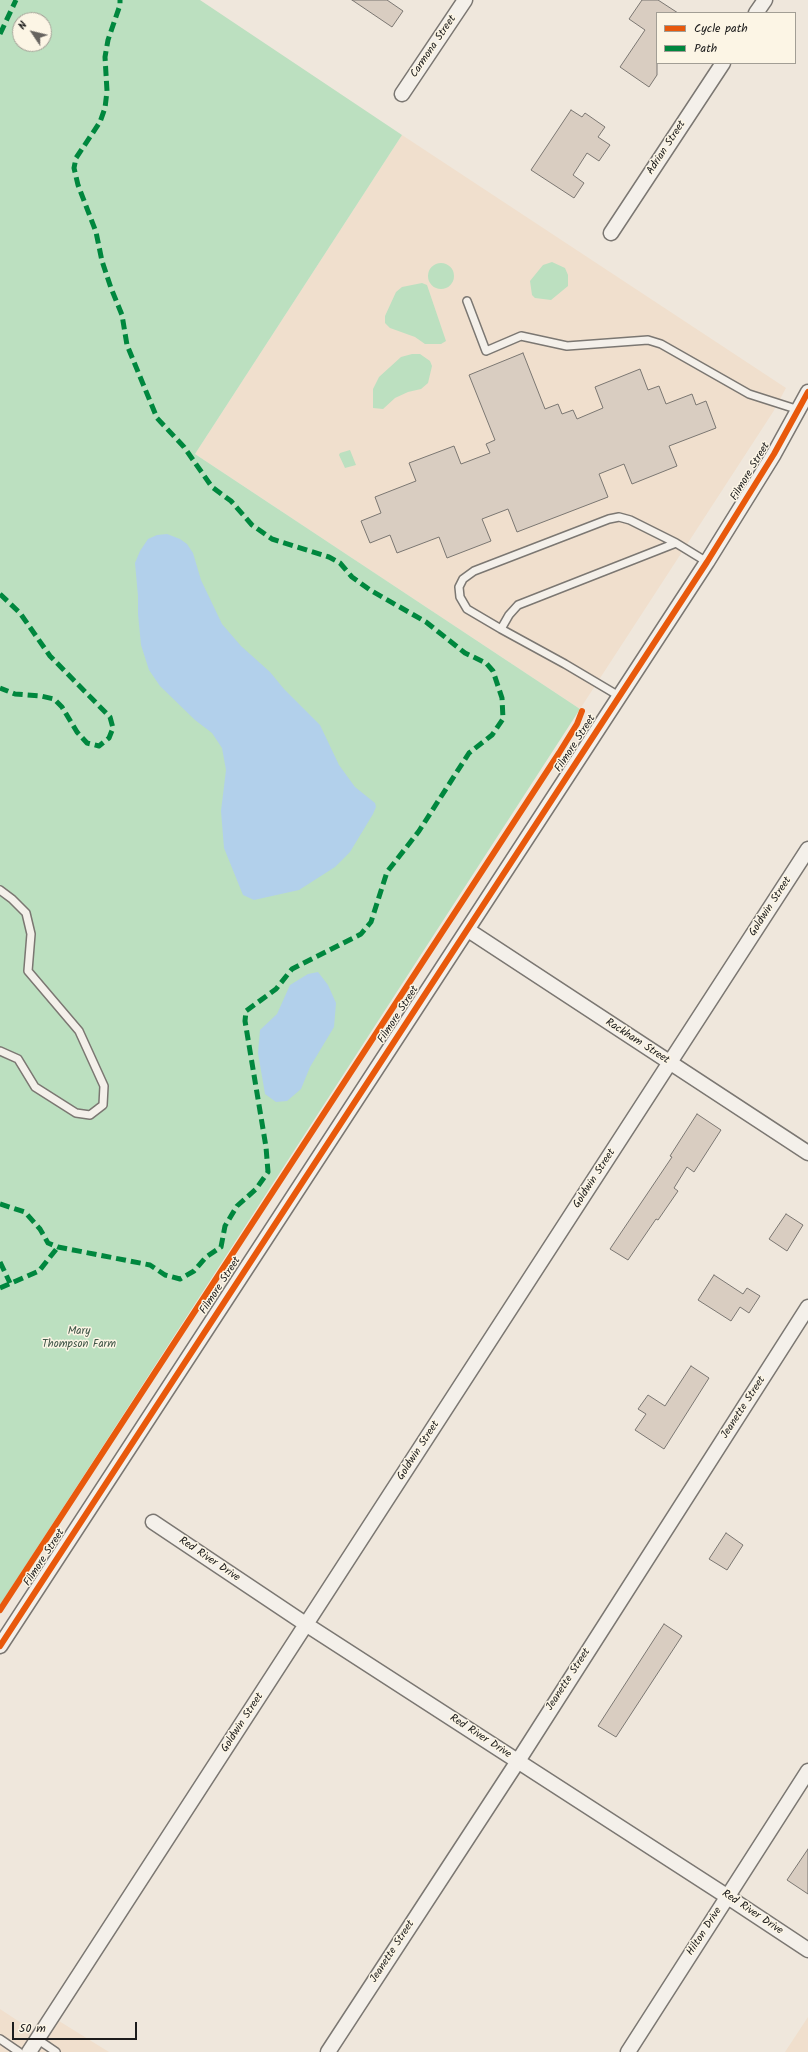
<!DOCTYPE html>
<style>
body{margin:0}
#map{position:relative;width:808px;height:2052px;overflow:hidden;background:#efe7dc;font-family:Kalam,sans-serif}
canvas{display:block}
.legend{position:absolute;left:656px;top:12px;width:140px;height:52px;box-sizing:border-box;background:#fcf5e5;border:1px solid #a29e95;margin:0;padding:5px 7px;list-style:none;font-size:12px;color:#1c1c1c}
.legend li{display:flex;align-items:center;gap:8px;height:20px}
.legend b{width:20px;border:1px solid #a29e95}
.north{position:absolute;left:12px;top:12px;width:40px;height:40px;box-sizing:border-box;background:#fcf5e5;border:1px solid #a29e95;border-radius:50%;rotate:305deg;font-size:11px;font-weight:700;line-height:16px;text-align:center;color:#1c1c1c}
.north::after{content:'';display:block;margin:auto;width:14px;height:18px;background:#66635f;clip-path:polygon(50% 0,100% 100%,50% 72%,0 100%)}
.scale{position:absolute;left:12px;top:2022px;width:125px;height:18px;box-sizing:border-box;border:2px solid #1c1c1c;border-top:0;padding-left:5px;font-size:12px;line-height:14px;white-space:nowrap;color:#1c1c1c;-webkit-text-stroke:3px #fcf5e5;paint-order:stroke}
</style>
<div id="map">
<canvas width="808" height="2052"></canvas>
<ul class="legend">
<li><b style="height:5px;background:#e8590c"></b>Cycle path</li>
<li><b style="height:5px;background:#00873e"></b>Path</li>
</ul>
<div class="north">N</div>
<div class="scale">50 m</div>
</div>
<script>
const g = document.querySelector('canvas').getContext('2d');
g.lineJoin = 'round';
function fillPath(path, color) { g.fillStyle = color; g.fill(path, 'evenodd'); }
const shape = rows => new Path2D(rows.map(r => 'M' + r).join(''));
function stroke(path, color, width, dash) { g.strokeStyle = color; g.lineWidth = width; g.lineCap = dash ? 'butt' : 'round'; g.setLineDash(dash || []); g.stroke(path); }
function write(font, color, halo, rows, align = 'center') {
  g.font = font + ' Kalam,sans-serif'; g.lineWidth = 3; g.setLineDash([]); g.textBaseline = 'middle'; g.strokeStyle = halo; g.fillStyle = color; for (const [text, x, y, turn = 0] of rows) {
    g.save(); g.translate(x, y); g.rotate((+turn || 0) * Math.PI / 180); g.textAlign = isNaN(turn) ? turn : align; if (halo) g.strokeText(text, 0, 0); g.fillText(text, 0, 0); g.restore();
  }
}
fillPath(shape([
 [402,135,786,388,773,412,580,709,195,454],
 [0,2009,47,2040,59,2021,109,2052,0,2052],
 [808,2017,808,2052,785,2052]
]), '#f0dfcd');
fillPath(shape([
 [0,0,200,0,402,135,195,454,580,709,0,1605],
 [20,20,44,20,44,44,20,44],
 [552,262,565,268,568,275,568,286,551,300,535,298,532,295,530,281,543,265],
 '428 276a13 13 0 1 1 26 0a13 13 0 1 1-26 0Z',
 [422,283,427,285,446,341,441,344,425,344,415,337,390,328,385,323,385,316,396,292,402,287],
 [412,354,420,354,430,361,432,366,428,383,421,389,408,392,395,398,383,409,373,408,373,389,379,377,401,357],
 [350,450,356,465,345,468,339,455,340,453]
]), '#bce0c0');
fillPath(shape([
 [167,534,180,539,187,544,193,553,201,580,222,624,241,646,270,672,284,689,320,725,339,765,355,787,375,803,376,807,373,814,350,852,335,867,299,890,254,900,243,895,224,848,221,811,226,770,222,748,212,733,195,720,160,686,149,670,141,645,138,614,138,596,135,563,140,551,148,539,157,535],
 [318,972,328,985,336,1003,334,1027,310,1067,301,1089,287,1101,276,1102,265,1094,258,1053,260,1030,277,1014,290,985,308,974]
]), '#b2d0eb');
const building = shape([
 [352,0,387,0,403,11,392,27,352,0],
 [642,0,658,0,678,13,657,13,657,75,649,87,620,67,645,30,629,19,642,0],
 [571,110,582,117,585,113,605,127,598,137,610,145,599,161,587,153,573,175,584,183,574,198,531,170,571,110],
 [523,353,545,409,558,404,562,414,573,410,577,419,603,408,595,387,640,369,648,390,659,386,666,404,692,394,696,405,706,401,716,428,669,446,677,466,632,484,624,464,599,474,608,497,517,532,508,509,482,519,491,541,447,558,439,537,397,553,390,535,370,543,361,521,381,513,375,497,416,481,409,463,454,446,461,464,490,453,486,444,495,440,469,375,523,353],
 [697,1114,721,1130,694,1172,687,1167,674,1188,678,1191,658,1220,656,1219,628,1260,610,1249,672,1157,670,1156,697,1114],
 [786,1214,803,1225,787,1251,769,1239,786,1214],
 [714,1275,743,1294,747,1288,760,1296,749,1313,740,1307,731,1321,698,1300,714,1275],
 [691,1366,709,1378,664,1449,635,1430,646,1414,638,1409,648,1395,665,1406,691,1366],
 [726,1533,743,1545,727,1570,709,1559,726,1533],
 [664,1624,682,1636,616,1737,598,1726,664,1624],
 [808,1849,808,1894,787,1880,808,1849]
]);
fillPath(building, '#d9cdc1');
stroke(building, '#7b7772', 1);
const service = shape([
 [467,301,486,351,521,336,567,346,648,340,661,344,749,394,799,410],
 [501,629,467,609,460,597,459,587,463,579,474,571,609,519,619,517,630,520,676,543],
 [619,696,565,664,501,629,509,615,518,605,676,543,707,562],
 [0,890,12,899,26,913,31,934,28,971,79,1031,104,1086,103,1105,90,1115,76,1113,35,1087,18,1059,0,1051],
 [0,2039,19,2052],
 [37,2039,56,2052]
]);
const minor = shape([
 [756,13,765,0],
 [402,94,465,0],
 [611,233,723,63],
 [468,930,808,1153],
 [153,1522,307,1625,728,1897,808,1950],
 [0,1646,707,562,774,454,808,392],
 [29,2052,808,849],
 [328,2052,518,1761,808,1307],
 [628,2052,808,1771]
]);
stroke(service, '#7b7772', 10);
stroke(minor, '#7b7772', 17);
stroke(service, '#f4f0ea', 7);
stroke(minor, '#f4f0ea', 14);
stroke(shape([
 [0,34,16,0],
 [0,594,20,613,50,656,110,717,113,728,109,738,99,746,87,743,77,732,62,707,54,699,41,696,15,694,0,688],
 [0,1204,25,1212,40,1229,48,1243,58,1247,150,1265,165,1275,180,1279,194,1271,206,1257,221,1247,225,1226,237,1206,256,1189,268,1172,266,1147,245,1021,246,1011,276,989,292,969,361,934,371,922,387,872,419,831,469,753,492,735,503,719,502,698,493,671,486,663,465,653,426,622,370,590,352,577,340,563,329,557,272,539,252,525,231,501,212,487,184,447,157,418,127,345,122,315,111,288,102,261,96,232,78,185,74,168,76,158,100,122,105,108,107,91,105,57,108,40,120,5,120,0],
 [0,1262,10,1283],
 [0,1288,39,1271,58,1247]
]), '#00873e', 5, [10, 5]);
stroke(shape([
 [0,1610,559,753,577,724,582,711],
 [0,1646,707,562,774,454,808,392]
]), '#e8590c', 6);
write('11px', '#1c1c1c', '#fcf5e5', [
 ["Carmona Street",434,47,-56],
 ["Adrian Street",667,148,-57],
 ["Filmore Street",751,472,-59],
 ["Filmore Street",576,744,-57],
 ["Goldwin Street",771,907,-57],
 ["Filmore Street",399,1015,-57],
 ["Rackham Street",637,1042,33],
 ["Goldwin Street",595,1179,-57],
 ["Filmore Street",221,1286,-57],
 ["Jeanette Street",744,1408,-57],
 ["Goldwin Street",419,1451,-57],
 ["Filmore Street",45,1558,-57],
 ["Red River Drive",209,1560,34],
 ["Jeanette Street",569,1680,-57],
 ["Goldwin Street",243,1723,-57],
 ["Red River Drive",480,1737,33],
 ["Red River Drive",752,1913,34],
 ["Hilton Drive",705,1932,-57],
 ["Jeanette Street",393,1952,-57]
]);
write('11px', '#3f5547', '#fcf5e5', [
 ["Mary",79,1332],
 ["Thompson Farm",79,1345]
]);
</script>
